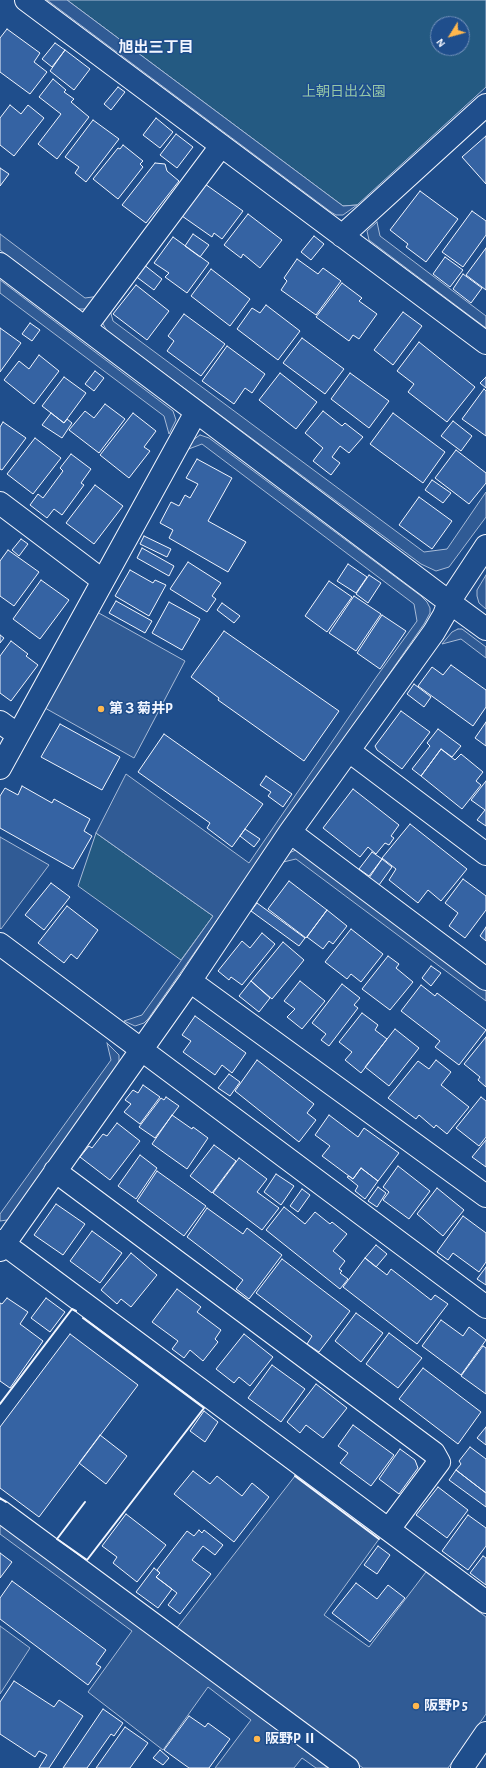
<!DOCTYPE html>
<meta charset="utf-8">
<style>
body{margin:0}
#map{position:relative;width:486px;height:1768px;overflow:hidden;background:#1f4e8c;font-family:"Alegreya Sans",sans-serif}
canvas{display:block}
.north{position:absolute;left:430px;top:16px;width:40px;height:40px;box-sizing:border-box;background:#1f4e8c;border:1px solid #7391ba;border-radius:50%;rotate:233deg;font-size:11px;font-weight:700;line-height:16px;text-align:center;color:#f2f6ff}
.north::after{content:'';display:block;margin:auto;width:14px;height:18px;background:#ffb74d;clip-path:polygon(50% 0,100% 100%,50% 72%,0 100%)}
</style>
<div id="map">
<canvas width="486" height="1768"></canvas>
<div class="north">N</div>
</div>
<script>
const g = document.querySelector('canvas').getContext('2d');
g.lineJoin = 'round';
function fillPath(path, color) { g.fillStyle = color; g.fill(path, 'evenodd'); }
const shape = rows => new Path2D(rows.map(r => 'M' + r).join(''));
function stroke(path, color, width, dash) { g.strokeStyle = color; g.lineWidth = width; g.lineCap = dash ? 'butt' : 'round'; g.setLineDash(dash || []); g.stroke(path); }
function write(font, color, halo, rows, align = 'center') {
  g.font = font + ' "Alegreya Sans","Noto Sans JP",sans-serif'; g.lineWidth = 3; g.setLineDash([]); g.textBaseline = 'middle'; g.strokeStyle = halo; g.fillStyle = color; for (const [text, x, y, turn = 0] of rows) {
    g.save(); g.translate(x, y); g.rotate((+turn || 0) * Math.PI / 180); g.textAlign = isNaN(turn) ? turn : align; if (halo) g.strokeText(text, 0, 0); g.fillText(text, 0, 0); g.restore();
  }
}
const green = shape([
 [67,0,486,0,486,87,357,205,343,206,67,0],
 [438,24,462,24,462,48,438,48,438,24],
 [96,833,213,916,181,960,78,886,96,833]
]);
fillPath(green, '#245a82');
stroke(green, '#a8bbd7', 1);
const parking = shape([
 [47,0,67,0,343,206,357,205,343,215,336,215,331,212,47,0],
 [377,222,380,236,486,316,486,328,369,240,367,231,377,222],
 [0,234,85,298,100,296,89,309,78,309,0,250,0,234],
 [0,280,173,411,176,420,169,434,164,416,0,293,0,280],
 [109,306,113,321,424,552,447,549,486,492,486,517,449,567,436,571,421,564,107,331,102,322,109,306],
 [200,435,209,438,421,596,427,602,430,608,430,613,424,624,148,1019,144,1023,135,1026,124,1021,142,1015,213,916,96,833,126,774,249,863,377,676,417,621,414,604,202,444,186,450,190,442,200,435],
 [486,575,486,609,479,603,477,596,477,590,486,575],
 [97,612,185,661,134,758,45,708,97,612],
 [458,629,462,629,486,647,486,658,461,639,442,644,452,632,458,629],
 [0,837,49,865,1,929,0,928,0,837],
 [298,849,486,989,486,1001,296,859,279,863,289,853,298,849],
 [107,1043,119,1055,119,1065,12,1216,7,1220,0,1221,0,1214,111,1060,107,1043],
 [295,1476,379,1539,324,1615,369,1647,426,1572,486,1617,486,1714,448,1768,363,1768,176,1629,295,1476],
 [0,1522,328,1768,316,1768,302,1758,294,1768,215,1768,251,1720,208,1687,163,1750,88,1692,132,1631,0,1534,0,1522],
 [0,1626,30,1648,0,1694,0,1626]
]);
fillPath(parking, '#305b95');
stroke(parking, '#a8bbd7', 1);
const building = shape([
 [7,29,40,53,34,62,47,72,30,94,0,72,0,38,7,29],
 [55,43,65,50,52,67,42,59,55,43],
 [65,50,90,69,74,90,50,71,65,50],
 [53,79,66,90,64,92,74,99,71,102,89,117,57,159,38,144,61,114,39,97,53,79],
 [118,87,125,92,111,110,104,104,118,87],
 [10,105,21,114,28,105,44,118,14,156,0,145,0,118,10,105],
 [156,118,173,132,160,148,143,135,156,118],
 [93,120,119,139,86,182,75,173,79,167,65,157,93,120],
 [176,134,193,147,177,168,160,155,176,134],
 [486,136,486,184,462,157,486,136],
 [123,145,143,161,140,164,143,167,118,199,93,179,118,148,120,149,123,145],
 [155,163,165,164,167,171,179,181,146,223,122,205,155,163],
 [0,168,9,174,0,186,0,168],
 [205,184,243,211,222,239,214,233,212,237,182,216,205,184],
 [420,191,458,219,426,262,406,247,408,244,390,230,420,191],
 [472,211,486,221,486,235,463,267,442,252,472,211],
 [248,214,282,240,260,268,243,254,241,258,224,245,248,214],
 [193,234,209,245,200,257,185,246,193,234],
 [314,236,324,244,311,260,301,252,314,236],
 [173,237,209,263,187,293,165,277,169,273,154,263,173,237],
 [486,248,486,290,466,275,486,248],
 [445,257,463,270,450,287,433,274,445,257],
 [297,259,318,274,323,268,341,281,316,315,281,290,287,281,284,278,297,259],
 [143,264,162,279,154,290,134,275,143,264],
 [211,269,250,299,230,326,191,296,211,269],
 [463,274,482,288,471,303,453,289,463,274],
 [342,283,362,298,359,301,377,314,359,339,353,335,349,341,316,317,342,283],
 [136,285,169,311,147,340,113,314,136,285],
 [266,305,300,331,278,360,237,329,252,308,260,313,266,305],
 [403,312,422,326,393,365,374,350,403,312],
 [184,314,225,344,201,376,167,351,174,341,168,336,184,314],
 [30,323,40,330,32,341,22,334,30,323],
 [0,328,21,343,0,372,0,328],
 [302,338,344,369,325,394,283,363,302,338],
 [419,342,475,387,447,422,408,392,414,384,397,371,419,342],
 [227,346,265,374,252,393,245,388,234,404,202,381,227,346],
 [39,355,59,371,34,404,4,380,19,361,29,369,39,355],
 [95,371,104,378,94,391,85,384,95,371],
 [280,373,317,402,296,429,259,400,280,373],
 [350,373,389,401,369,428,331,399,350,373],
 [64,377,86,393,64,423,42,406,64,377],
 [486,377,486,388,480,383,486,377],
 [484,389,486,391,486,436,462,419,484,389],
 [105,404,125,419,99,453,69,430,85,411,94,418,105,404],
 [323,411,342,426,345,423,363,437,349,453,340,446,332,457,340,463,331,475,313,461,323,448,305,433,323,411],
 [51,413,64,423,67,419,72,423,62,438,42,425,51,413],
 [133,413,156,431,144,447,150,451,129,478,100,455,133,413],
 [393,413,445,452,423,483,370,444,393,413],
 [453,421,472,436,461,451,441,436,453,421],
 [3,422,26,438,2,470,0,469,0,427,3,422],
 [35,438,61,458,33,494,7,474,35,438],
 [456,450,486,473,486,483,469,504,435,478,456,450],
 [71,454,91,469,81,483,84,485,62,515,54,509,47,518,30,505,38,494,43,498,63,471,60,468,71,454],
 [197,459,232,478,208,521,246,542,228,572,169,538,173,530,160,523,171,502,179,506,185,495,190,498,198,484,186,478,197,459],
 [432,480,451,493,443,503,425,490,432,480],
 [95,485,123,506,94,544,66,523,95,485],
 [419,497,452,521,432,549,399,525,419,497],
 [144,536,171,549,167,557,140,544,144,536],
 [21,539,28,544,19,556,12,550,21,539],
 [142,548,174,566,169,576,137,558,142,548],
 [8,550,39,572,14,606,0,596,0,561,8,550],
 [188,562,221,583,212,596,216,599,207,612,170,589,188,562],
 [348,564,367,577,356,593,337,581,348,564],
 [130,570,153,583,155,580,166,585,149,616,115,596,130,570],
 [369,575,381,583,368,603,356,594,369,575],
 [41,580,69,600,40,639,13,619,41,580],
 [329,581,352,597,327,632,305,616,329,581],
 [354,596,381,614,356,651,329,633,354,596],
 [116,601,152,621,145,633,109,613,116,601],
 [169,602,200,619,182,650,152,633,169,602],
 [222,603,240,616,234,623,217,610,222,603],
 [382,615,406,631,380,669,357,653,382,615],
 [224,631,339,711,304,761,218,700,219,698,191,677,224,631],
 [0,635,4,638,0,643,0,635],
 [11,641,28,654,26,656,38,665,11,701,0,693,0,656,11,641],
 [451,665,486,690,486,707,473,726,418,686,432,667,443,675,451,665],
 [414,684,431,697,424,707,407,694,414,684],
 [401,711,430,732,402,769,377,750,375,746,401,711],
 [486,722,486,746,475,738,486,722],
 [60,724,120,757,102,790,41,757,60,724],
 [438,729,461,746,452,757,441,749,421,776,412,769,430,746,427,743,438,729],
 [164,734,263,804,232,847,207,828,210,823,138,772,164,734],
 [441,749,455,760,461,754,483,772,476,781,481,785,462,809,421,776,441,749],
 [266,776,292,794,283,807,268,796,271,792,260,785,266,776],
 [486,781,486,826,477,820,485,810,471,800,486,781],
 [22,786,52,803,54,799,90,819,84,831,92,836,73,869,0,828,0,796,5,788,18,795,22,786],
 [353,789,399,825,391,836,394,838,389,845,385,843,376,854,368,847,360,857,323,828,353,789],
 [410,824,467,869,441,901,428,890,418,903,389,880,396,869,382,858,410,824],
 [245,829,260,839,254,847,240,836,245,829],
 [372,852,382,859,369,876,359,869,372,852],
 [382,859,392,867,379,885,369,878,382,859],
 [463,879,486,896,486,910,465,938,449,926,458,913,445,903,463,879],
 [289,881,327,910,306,938,268,909,289,881],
 [51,883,70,897,44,930,25,915,51,883],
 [257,903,305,938,299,946,251,911,257,903],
 [67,906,98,930,77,959,71,954,64,963,38,943,67,906],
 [327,910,347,926,333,944,329,941,323,949,307,937,327,910],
 [486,927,486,941,480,936,486,927],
 [351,929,383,954,361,982,351,974,347,979,325,962,351,929],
 [262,933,275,944,242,985,231,977,229,980,218,971,242,941,250,948,262,933],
 [283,942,304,960,272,999,251,981,283,942],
 [388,956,399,964,396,968,413,982,390,1010,362,989,388,956],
 [431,966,441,973,431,986,422,978,431,966],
 [251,981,270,998,259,1012,239,996,251,981],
 [300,981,325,1001,302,1029,287,1017,295,1009,284,1001,300,981],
 [342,984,360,998,354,1005,358,1008,329,1046,321,1040,326,1034,312,1023,342,984],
 [421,985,435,996,437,993,486,1030,459,1065,435,1047,440,1041,401,1011,421,985],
 [362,1013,378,1025,375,1030,387,1039,361,1073,345,1060,352,1052,339,1042,362,1013],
 [195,1016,246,1053,232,1073,222,1065,215,1075,183,1052,191,1041,182,1035,195,1016],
 [395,1029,419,1048,389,1086,365,1067,395,1029],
 [486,1037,486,1087,478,1080,480,1077,464,1064,486,1037],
 [257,1060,314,1104,307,1113,316,1120,299,1142,235,1091,257,1060],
 [436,1060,451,1072,441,1085,469,1107,447,1134,436,1125,434,1128,419,1115,416,1119,388,1098,418,1061,429,1069,436,1060],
 [229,1074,240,1082,230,1096,218,1088,229,1074],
 [143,1085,160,1097,140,1124,124,1112,131,1104,125,1100,133,1090,138,1093,143,1085],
 [166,1097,179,1106,155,1138,139,1127,161,1098,164,1100,166,1097],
 [481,1097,486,1101,486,1137,479,1146,456,1128,481,1097],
 [172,1115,192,1129,193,1127,208,1138,187,1169,152,1144,172,1115],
 [329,1115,358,1137,364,1128,399,1153,378,1181,361,1168,353,1179,322,1156,330,1146,315,1135,329,1115],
 [117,1123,140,1141,110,1180,80,1157,89,1146,92,1148,103,1134,107,1136,117,1123],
 [486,1140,486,1167,472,1157,486,1140],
 [214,1145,236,1161,212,1193,190,1176,214,1145],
 [140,1155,157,1168,136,1199,118,1186,140,1155],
 [239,1158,267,1179,257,1192,279,1208,262,1230,213,1193,239,1158],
 [398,1166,430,1191,409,1219,383,1200,389,1192,383,1187,398,1166],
 [361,1168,378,1181,365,1199,355,1191,358,1186,347,1177,349,1176,353,1179,361,1168],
 [157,1171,206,1206,184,1236,137,1201,157,1171],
 [276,1174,294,1186,281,1205,264,1192,276,1174],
 [378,1187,386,1193,377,1207,368,1201,378,1187],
 [437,1188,464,1210,443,1236,417,1214,437,1188],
 [302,1189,310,1195,298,1212,290,1206,302,1189],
 [56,1204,85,1224,63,1255,34,1235,56,1204],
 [284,1207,305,1224,315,1212,330,1224,332,1222,347,1234,333,1251,345,1261,339,1269,342,1271,340,1273,348,1279,340,1289,266,1230,284,1207],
 [207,1208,243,1234,247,1228,282,1255,249,1299,236,1289,243,1280,187,1237,207,1208],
 [463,1216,486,1233,486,1262,479,1272,453,1253,448,1260,437,1252,463,1216],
 [92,1231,122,1253,100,1283,70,1261,92,1231],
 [376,1245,387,1254,376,1267,365,1258,376,1245],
 [131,1253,157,1275,131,1307,121,1299,117,1304,101,1290,131,1253],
 [365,1258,387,1275,391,1269,431,1300,435,1295,448,1304,417,1344,343,1287,365,1258],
 [282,1259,350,1311,319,1352,307,1344,312,1336,256,1293,282,1259],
 [486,1267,486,1285,477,1279,486,1267],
 [177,1289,201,1307,197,1312,221,1330,215,1339,218,1342,203,1361,190,1350,184,1358,172,1349,178,1341,152,1322,177,1289],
 [7,1298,28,1312,20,1324,43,1341,10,1388,0,1381,0,1303,2,1304,7,1298],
 [46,1298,65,1312,50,1332,31,1318,46,1298],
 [356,1313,383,1333,361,1362,335,1341,356,1313],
 [441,1320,463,1336,469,1327,486,1340,461,1375,422,1346,441,1320],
 [389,1333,422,1358,398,1388,366,1364,389,1333],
 [70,1334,138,1385,39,1517,0,1488,0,1427,70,1334],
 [244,1334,273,1357,250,1386,239,1377,234,1383,216,1369,244,1334],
 [483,1346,486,1348,486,1394,461,1376,483,1346],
 [272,1365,305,1389,281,1422,248,1398,272,1365],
 [423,1368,481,1412,458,1444,399,1399,423,1368],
 [316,1384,347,1408,323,1438,306,1425,300,1433,287,1422,316,1384],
 [204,1411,218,1422,205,1442,190,1431,204,1411],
 [353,1425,394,1455,371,1486,340,1463,348,1453,338,1446,353,1425],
 [486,1427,486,1445,477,1438,486,1427],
 [100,1435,127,1456,106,1484,79,1463,100,1435],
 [470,1447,486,1459,486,1493,456,1470,461,1464,459,1461,470,1447],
 [400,1449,415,1460,418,1468,399,1494,379,1479,400,1449],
 [456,1470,486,1493,486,1507,449,1480,456,1470],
 [193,1471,210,1484,217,1476,242,1496,252,1483,269,1497,234,1542,174,1494,193,1471],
 [438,1487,468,1510,447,1538,416,1515,438,1487],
 [126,1514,166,1545,137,1582,113,1563,117,1557,102,1546,126,1514],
 [468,1515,486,1528,486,1546,468,1570,442,1551,468,1515],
 [199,1530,202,1533,204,1530,223,1545,215,1555,203,1546,192,1560,211,1574,180,1614,168,1605,177,1593,156,1577,160,1573,157,1570,187,1531,194,1536,199,1530],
 [378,1546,390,1555,377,1574,364,1565,378,1546],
 [0,1553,12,1562,0,1578,0,1553],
 [483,1556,486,1558,486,1585,470,1573,483,1556],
 [154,1568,160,1573,156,1577,172,1589,158,1608,136,1592,154,1568],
 [12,1581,106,1650,96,1664,101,1667,88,1685,0,1619,0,1598,12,1581],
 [356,1583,377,1599,388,1585,405,1598,370,1642,332,1613,356,1583],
 [14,1681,54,1707,59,1700,83,1716,49,1768,39,1768,47,1755,39,1751,35,1757,0,1734,0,1702,14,1681],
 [103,1709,123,1723,114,1736,111,1734,87,1768,63,1768,103,1709],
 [189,1716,205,1727,208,1723,230,1739,209,1768,189,1768,164,1750,189,1716],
 [125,1727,148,1743,130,1768,96,1768,125,1727],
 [160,1750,169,1758,163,1765,153,1758,160,1750]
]);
fillPath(building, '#3563a3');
stroke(building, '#f2f6ff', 1);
const minor = shape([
 [26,0,486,343],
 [342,236,486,105],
 [0,264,449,602,486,546],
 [85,328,221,146],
 [0,503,102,580],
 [0,722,18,735],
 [349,751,486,854],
 [0,768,196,412],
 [290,832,486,979],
 [0,944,486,1307],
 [190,981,486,1196],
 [55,1171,434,1453,439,1462,389,1529],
 [0,1241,486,1602],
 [0,1250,190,981,290,832,434,632,444,615,449,602,486,629],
 [0,1511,348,1768],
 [462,1768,486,1733]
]);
stroke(minor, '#f2f6ff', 24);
stroke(minor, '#1f4e8c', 22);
stroke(shape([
 [83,1318,204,1408,87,1560,57,1539,85,1502],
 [0,1404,72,1309,76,1311],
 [295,1476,379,1539],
 [0,1498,6,1502]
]), '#f2f6ff', 2);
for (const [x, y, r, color] of [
 [101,709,4,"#ffb74d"],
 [416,1706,4,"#ffb74d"],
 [257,1739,4,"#ffb74d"]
]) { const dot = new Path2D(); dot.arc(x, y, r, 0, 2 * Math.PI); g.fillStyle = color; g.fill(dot); stroke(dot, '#1f4e8c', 1.5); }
write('14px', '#97c8a6', '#1f4e8c', [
 ["上朝日出公園",344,92]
]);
write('bold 14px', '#f2f6ff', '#1f4e8c', [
 ["第３菊井P",109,709],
 ["阪野P 5",424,1706],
 ["阪野P Ⅱ",265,1739]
], 'left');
write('bold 15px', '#f2f6ff', '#1f4e8c', [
 ["旭出三丁目",156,47]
]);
</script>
